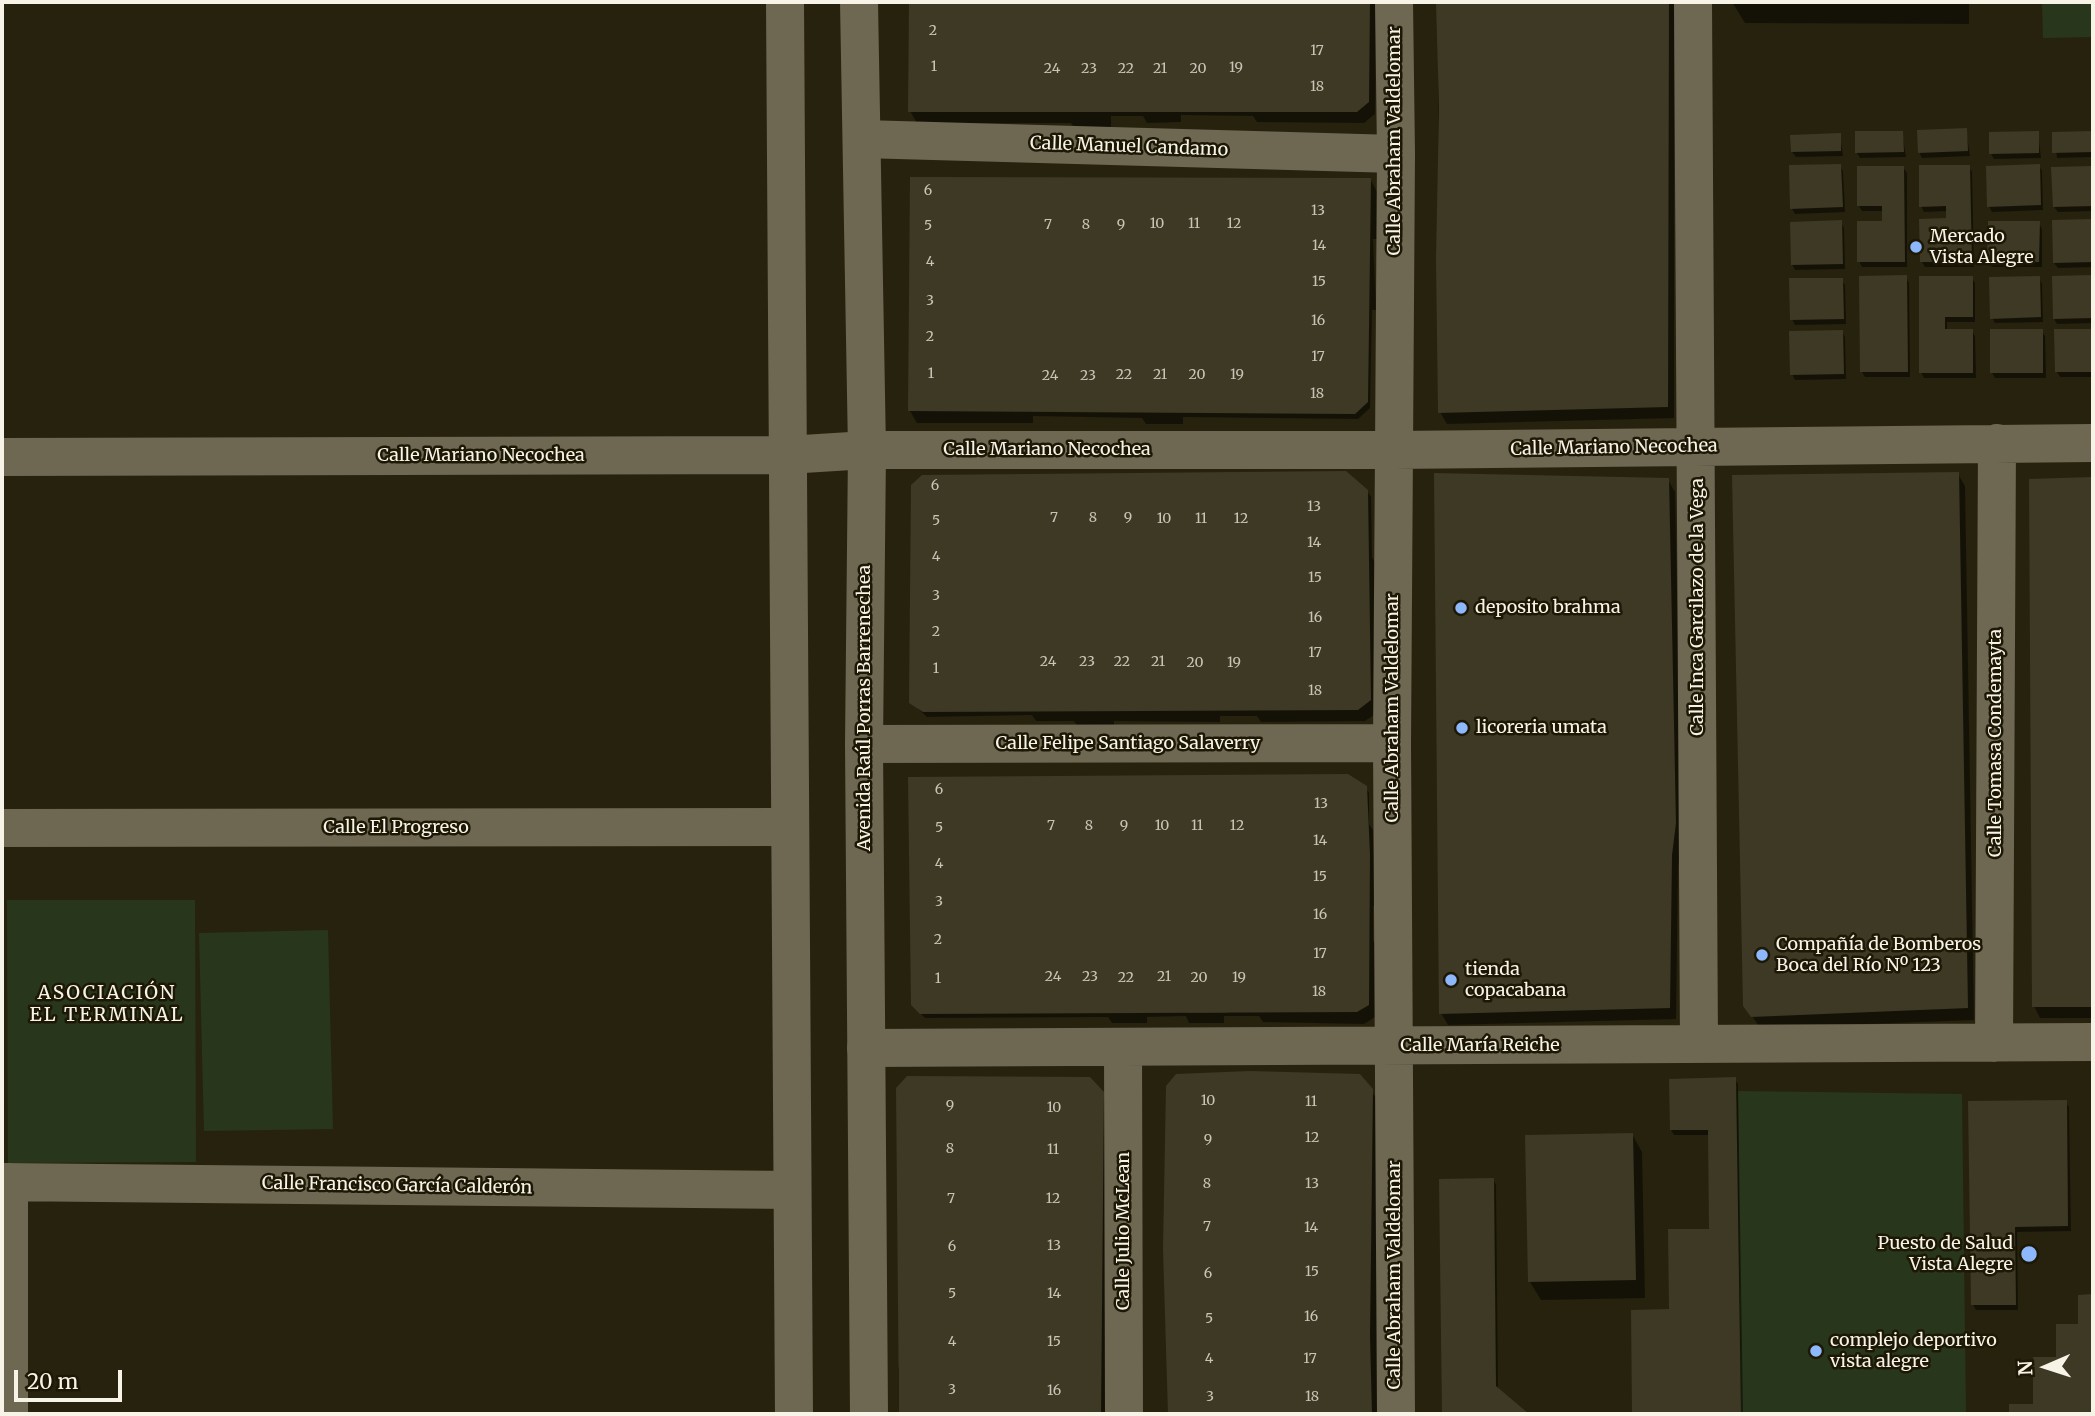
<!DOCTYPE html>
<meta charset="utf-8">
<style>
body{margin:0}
#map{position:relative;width:2095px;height:1416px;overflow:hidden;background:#27220e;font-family:Merriweather,serif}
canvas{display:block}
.frame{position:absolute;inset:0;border:4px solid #f7f4e7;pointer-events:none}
.north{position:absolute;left:2011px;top:1332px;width:70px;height:70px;-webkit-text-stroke:5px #1d1805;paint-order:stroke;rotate:267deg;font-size:19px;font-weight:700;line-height:28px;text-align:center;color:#f7f4e7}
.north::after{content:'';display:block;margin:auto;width:24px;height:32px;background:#f7f4e7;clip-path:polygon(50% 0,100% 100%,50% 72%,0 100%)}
.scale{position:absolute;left:14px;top:1370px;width:108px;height:32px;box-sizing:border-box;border:4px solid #f7f4e7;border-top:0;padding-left:9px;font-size:21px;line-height:24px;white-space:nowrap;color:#f7f4e7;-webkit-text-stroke:5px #1d1805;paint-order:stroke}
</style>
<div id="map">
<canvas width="2095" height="1416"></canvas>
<div class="frame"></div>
<div class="north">N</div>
<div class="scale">20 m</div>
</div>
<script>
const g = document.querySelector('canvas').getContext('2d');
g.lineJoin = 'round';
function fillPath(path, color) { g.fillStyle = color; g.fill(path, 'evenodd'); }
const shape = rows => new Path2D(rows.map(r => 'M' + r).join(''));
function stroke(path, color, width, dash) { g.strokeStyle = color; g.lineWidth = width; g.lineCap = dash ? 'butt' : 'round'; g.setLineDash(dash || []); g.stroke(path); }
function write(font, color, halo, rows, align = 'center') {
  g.font = font + ' Merriweather,serif'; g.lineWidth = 5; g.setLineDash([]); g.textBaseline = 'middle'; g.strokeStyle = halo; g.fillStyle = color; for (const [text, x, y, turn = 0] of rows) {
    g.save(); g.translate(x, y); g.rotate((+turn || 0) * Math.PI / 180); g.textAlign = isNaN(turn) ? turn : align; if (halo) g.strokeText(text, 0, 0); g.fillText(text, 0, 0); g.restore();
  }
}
fillPath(shape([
 [2042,2,2093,2,2093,37,2043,38],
 [7,900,195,900,196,1162,8,1163],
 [328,930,333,1129,204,1131,199,933],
 [1738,1091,1962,1094,1966,1414,1741,1414]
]), '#28371b');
fillPath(shape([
 [910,2,1379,2,1376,12,1375,114,1364,123,1257,122,1253,116,1181,115,1181,122,1147,123,1143,116,1111,116,1111,129,1075,129,1071,123,917,123,910,111],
 [1438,2,1674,2,1674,418,1447,424,1440,412],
 [1732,2,1969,2,1969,24,1745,23],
 [1966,130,1970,156,1922,158,1919,152],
 [1902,132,1906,157,1860,158,1857,153],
 [2038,133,2041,158,1994,159,1991,154],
 [2093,133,2093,157,2057,158,2054,134],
 [1840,135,1843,156,1796,157,1792,152],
 [2039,165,2042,171,2043,210,1992,212,1989,206],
 [1840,166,1843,171,1845,212,1795,214,1792,209],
 [1903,167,1907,173,1907,267,1862,267,1859,261,1884,223,1884,211,1862,211,1859,206],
 [1969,167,1972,172,1974,267,1925,267,1922,262,1948,220,1948,211,1924,212,1921,206],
 [2093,167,2093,211,2058,212,2054,207,2053,169],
 [1370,179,1380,197,1380,239,1373,239,1376,310,1372,310,1370,408,1358,419,1183,417,1183,424,1146,424,1142,418,1033,416,1033,423,917,423,910,411],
 [2093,221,2093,267,2058,268,2054,263,2053,222],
 [1841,222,1844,228,1845,269,1795,270,1792,264],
 [2039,223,2042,229,2042,267,1992,267,1989,262],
 [1906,277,1909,283,1910,377,1865,377,1862,372],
 [2054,277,2093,277,2093,323,2057,324,2054,319],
 [1920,278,1972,278,1975,283,1975,322,1947,322,1947,331,1972,331,1975,336,1976,378,1924,378,1921,372],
 [2039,278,2042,284,2043,322,1995,323,1992,318],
 [1842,280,1845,285,1846,324,1795,325,1792,319],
 [1992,331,2042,331,2045,336,2046,378,1995,378,1992,373],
 [2056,331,2093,331,2093,377,2060,377,2057,372],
 [1842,332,1845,337,1846,379,1795,380,1792,374],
 [1958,474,1965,486,1974,1020,1760,1028,1745,1005],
 [2093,478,2093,1018,2040,1018,2034,1006,2031,481],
 [1668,480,1675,492,1682,836,1678,868,1676,1019,1448,1025,1441,1013],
 [1367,491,1371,497,1372,557,1379,570,1377,713,1365,721,1261,722,1257,716,1220,716,1220,722,1114,721,1114,727,1078,727,1074,721,1036,721,1032,715,927,717,911,702],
 [1365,787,1369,793,1369,824,1373,830,1376,906,1373,906,1373,940,1377,947,1375,1017,1364,1024,1263,1022,1259,1016,1224,1016,1224,1023,1189,1023,1186,1016,1147,1017,1147,1023,1112,1023,1108,1017,925,1018,912,1005],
 [1227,1009,1227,1013,1187,1013,1187,1010],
 [1090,1079,1110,1105,1107,1414,899,1414,898,1368],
 [1735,1079,1738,1084,1743,1414,1634,1414,1633,1311,1671,1310,1711,1230,1710,1135,1674,1135,1671,1130],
 [1167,1087,1371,1090,1379,1103,1377,1414,1170,1414],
 [2066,1102,2069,1107,2071,1231,2017,1232,2018,1310,1976,1310,1973,1305],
 [1632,1134,1642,1152,1645,1298,1541,1300,1530,1282],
 [1493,1179,1496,1185,1498,1390,1526,1414,1444,1414,1441,1180],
 [2080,1296,2093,1296,2093,1414,2011,1414,2011,1406,2035,1405,2058,1358,2080,1326]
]), '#0007');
fillPath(shape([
 [909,2,1370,2,1369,102,1357,112,908,112],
 [1436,2,1669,2,1668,407,1438,413,1436,259,1439,108],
 [1967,128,1968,151,1918,153,1917,130],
 [1855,131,1903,131,1904,152,1855,153],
 [2039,131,2039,153,1989,154,1989,132],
 [2093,131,2093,152,2052,153,2052,132],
 [1841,133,1841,151,1791,152,1790,135],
 [1841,164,1843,207,1790,209,1789,165],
 [2040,164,2041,205,1987,207,1986,166],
 [1919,165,1970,165,1972,262,1920,262,1919,219,1946,218,1946,206,1919,207],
 [1857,166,1904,166,1905,262,1857,262,1857,221,1882,221,1882,206,1857,206],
 [2093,166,2093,206,2053,207,2051,167],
 [910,177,1371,178,1368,402,1355,414,908,411],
 [2093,219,2093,262,2053,263,2052,220],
 [1842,220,1843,264,1791,265,1790,222],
 [1988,221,2040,221,2039,262,1987,262],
 [1907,275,1908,372,1860,372,1859,276],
 [2093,275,2093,318,2053,319,2052,276],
 [1919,276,1973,276,1973,317,1945,317,1945,329,1973,329,1973,373,1919,373],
 [2040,276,2041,317,1990,319,1989,277],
 [1789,278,1843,278,1844,319,1790,320],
 [1990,329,2043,329,2043,373,1990,373],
 [2054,329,2093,329,2093,372,2055,372],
 [1843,330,1844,374,1790,375,1789,331],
 [1346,471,1368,490,1371,700,1358,710,923,712,909,703,911,485,922,475],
 [1959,472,1968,1008,1751,1017,1743,1006,1732,475],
 [1434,473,1669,478,1676,823,1672,855,1670,1008,1439,1014],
 [2093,477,2093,1007,2032,1007,2029,479],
 [1348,774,1367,786,1370,855,1369,1005,1357,1012,920,1014,911,1005,908,777],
 [1250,1071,1360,1074,1373,1089,1370,1336,1372,1414,1168,1414,1163,1249,1166,1086,1176,1074],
 [907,1076,1090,1077,1104,1092,1101,1414,899,1414,896,1088],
 [1736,1077,1741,1414,1632,1414,1631,1310,1669,1309,1668,1229,1709,1229,1708,1130,1670,1130,1669,1079],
 [2067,1100,2068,1226,2015,1227,2016,1305,1971,1305,1968,1101],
 [1633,1133,1636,1280,1528,1282,1525,1135],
 [1494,1178,1496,1386,1529,1414,1442,1414,1439,1179],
 [2093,1294,2093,1414,2009,1414,2009,1404,2033,1404,2033,1357,2056,1357,2056,1324,2078,1324,2078,1295]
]), '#3e3925');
stroke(shape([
 [1394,2,1396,154,1392,743,1396,1414],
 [1693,2,1699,1044],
 [862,139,1396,154],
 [787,455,867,450,1394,450,2093,443],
 [864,744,1392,743],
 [2,828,790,827],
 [1994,1043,1997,443],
 [866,1048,2093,1042],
 [1123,1048,1124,1414],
 [2,1182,792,1190],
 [9,1414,9,1182]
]), '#6e6852', 38);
stroke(shape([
 [785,2,794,1414],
 [859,2,867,450,864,744,869,1414],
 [2,457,787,455]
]), '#6e6852', 38);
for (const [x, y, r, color] of [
 [1916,247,7,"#8db9fc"],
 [1461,608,7,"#8db9fc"],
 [1462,728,7,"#8db9fc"],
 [1762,955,7,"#8db9fc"],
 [1451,980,7,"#8db9fc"],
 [2029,1254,9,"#8db9fc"],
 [1816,1351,7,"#8db9fc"]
]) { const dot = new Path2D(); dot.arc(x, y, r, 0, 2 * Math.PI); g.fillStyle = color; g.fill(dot); stroke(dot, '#1d1805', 2.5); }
write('14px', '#c9c5b6', null, [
 ["2",933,31],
 ["17",1317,51],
 ["1",934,67],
 ["19",1236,68],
 ["24",1052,69],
 ["23",1089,69],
 ["22",1126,69],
 ["21",1160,69],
 ["20",1198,69],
 ["18",1317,87],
 ["6",928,191],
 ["13",1318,211],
 ["10",1157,224],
 ["11",1194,224],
 ["12",1234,224],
 ["7",1048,225],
 ["8",1086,225],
 ["9",1121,225],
 ["5",928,226],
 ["14",1319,246],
 ["4",930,262],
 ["15",1319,282],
 ["3",930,301],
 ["16",1318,321],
 ["2",930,337],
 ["17",1318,357],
 ["1",931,374],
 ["22",1124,375],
 ["21",1160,375],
 ["20",1197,375],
 ["19",1237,375],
 ["24",1050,376],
 ["23",1088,376],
 ["18",1317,394],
 ["6",935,486],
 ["13",1314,507],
 ["7",1054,518],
 ["8",1093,518],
 ["9",1128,518],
 ["10",1164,519],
 ["11",1201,519],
 ["12",1241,519],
 ["5",936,521],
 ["14",1314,543],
 ["4",936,557],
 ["15",1315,578],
 ["3",936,596],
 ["16",1315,618],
 ["2",936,632],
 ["17",1315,653],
 ["24",1048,662],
 ["23",1087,662],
 ["22",1122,662],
 ["21",1158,662],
 ["20",1195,663],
 ["19",1234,663],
 ["1",936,669],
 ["18",1315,691],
 ["6",939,790],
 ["13",1321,804],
 ["7",1051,826],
 ["8",1089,826],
 ["9",1124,826],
 ["10",1162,826],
 ["11",1197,826],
 ["12",1237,826],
 ["5",939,828],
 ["14",1320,841],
 ["4",939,864],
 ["15",1320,877],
 ["3",939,902],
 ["16",1320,915],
 ["2",938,940],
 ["17",1320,954],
 ["24",1053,977],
 ["23",1090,977],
 ["21",1164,977],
 ["22",1126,978],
 ["20",1199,978],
 ["19",1239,978],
 ["1",938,979],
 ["18",1319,992],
 ["10",1208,1101],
 ["11",1311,1102],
 ["9",950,1106],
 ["10",1054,1108],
 ["12",1312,1138],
 ["9",1208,1140],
 ["8",950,1149],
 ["11",1053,1150],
 ["8",1207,1184],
 ["13",1312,1184],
 ["7",951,1199],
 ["12",1053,1199],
 ["7",1207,1227],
 ["14",1311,1228],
 ["13",1054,1246],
 ["6",952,1247],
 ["15",1312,1272],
 ["6",1208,1274],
 ["5",952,1294],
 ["14",1054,1294],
 ["16",1311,1317],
 ["5",1209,1319],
 ["4",952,1342],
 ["15",1054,1342],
 ["4",1209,1359],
 ["17",1310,1359],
 ["3",952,1390],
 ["16",1054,1391],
 ["3",1210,1397],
 ["18",1312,1397]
]);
write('18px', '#f7f4e7', '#1d1805', [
 ["Calle Abraham Valdelomar",1395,141,-90],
 ["Calle Manuel Candamo",1129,147,2],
 ["Calle Mariano Necochea",1614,448,-1],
 ["Calle Mariano Necochea",1047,450],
 ["Calle Mariano Necochea",481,456],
 ["Calle Inca Garcilazo de la Vega",1698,607,-90],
 ["Avenida Raúl Porras Barrenechea",865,708,-90],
 ["Calle Abraham Valdelomar",1393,708,-90],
 ["Calle Tomasa Condemayta",1996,743,-90],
 ["Calle Felipe Santiago Salaverry",1128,744],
 ["Calle El Progreso",396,828],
 ["Calle María Reiche",1480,1046],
 ["Calle Francisco García Calderón",397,1186,1],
 ["Calle Julio McLean",1124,1231,-90],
 ["Calle Abraham Valdelomar",1395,1275,-90]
]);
write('18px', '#f7f4e7', '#1d1805', [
 ["Mercado",1930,237],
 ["Vista Alegre",1930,258],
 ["deposito brahma",1475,608],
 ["licoreria umata",1476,728],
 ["Compañía de Bomberos",1776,945],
 ["Boca del Río Nº 123",1776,966],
 ["tienda",1465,970],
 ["copacabana",1465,991],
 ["Puesto de Salud",2013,1244,"right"],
 ["Vista Alegre",2013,1265,"right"],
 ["complejo deportivo",1830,1341],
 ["vista alegre",1830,1362]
], 'left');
g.letterSpacing = '2px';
write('19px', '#f7f4e7', '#1d1805', [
 ["ASOCIACIÓN",107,994],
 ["EL TERMINAL",107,1016]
]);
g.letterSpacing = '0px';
</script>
